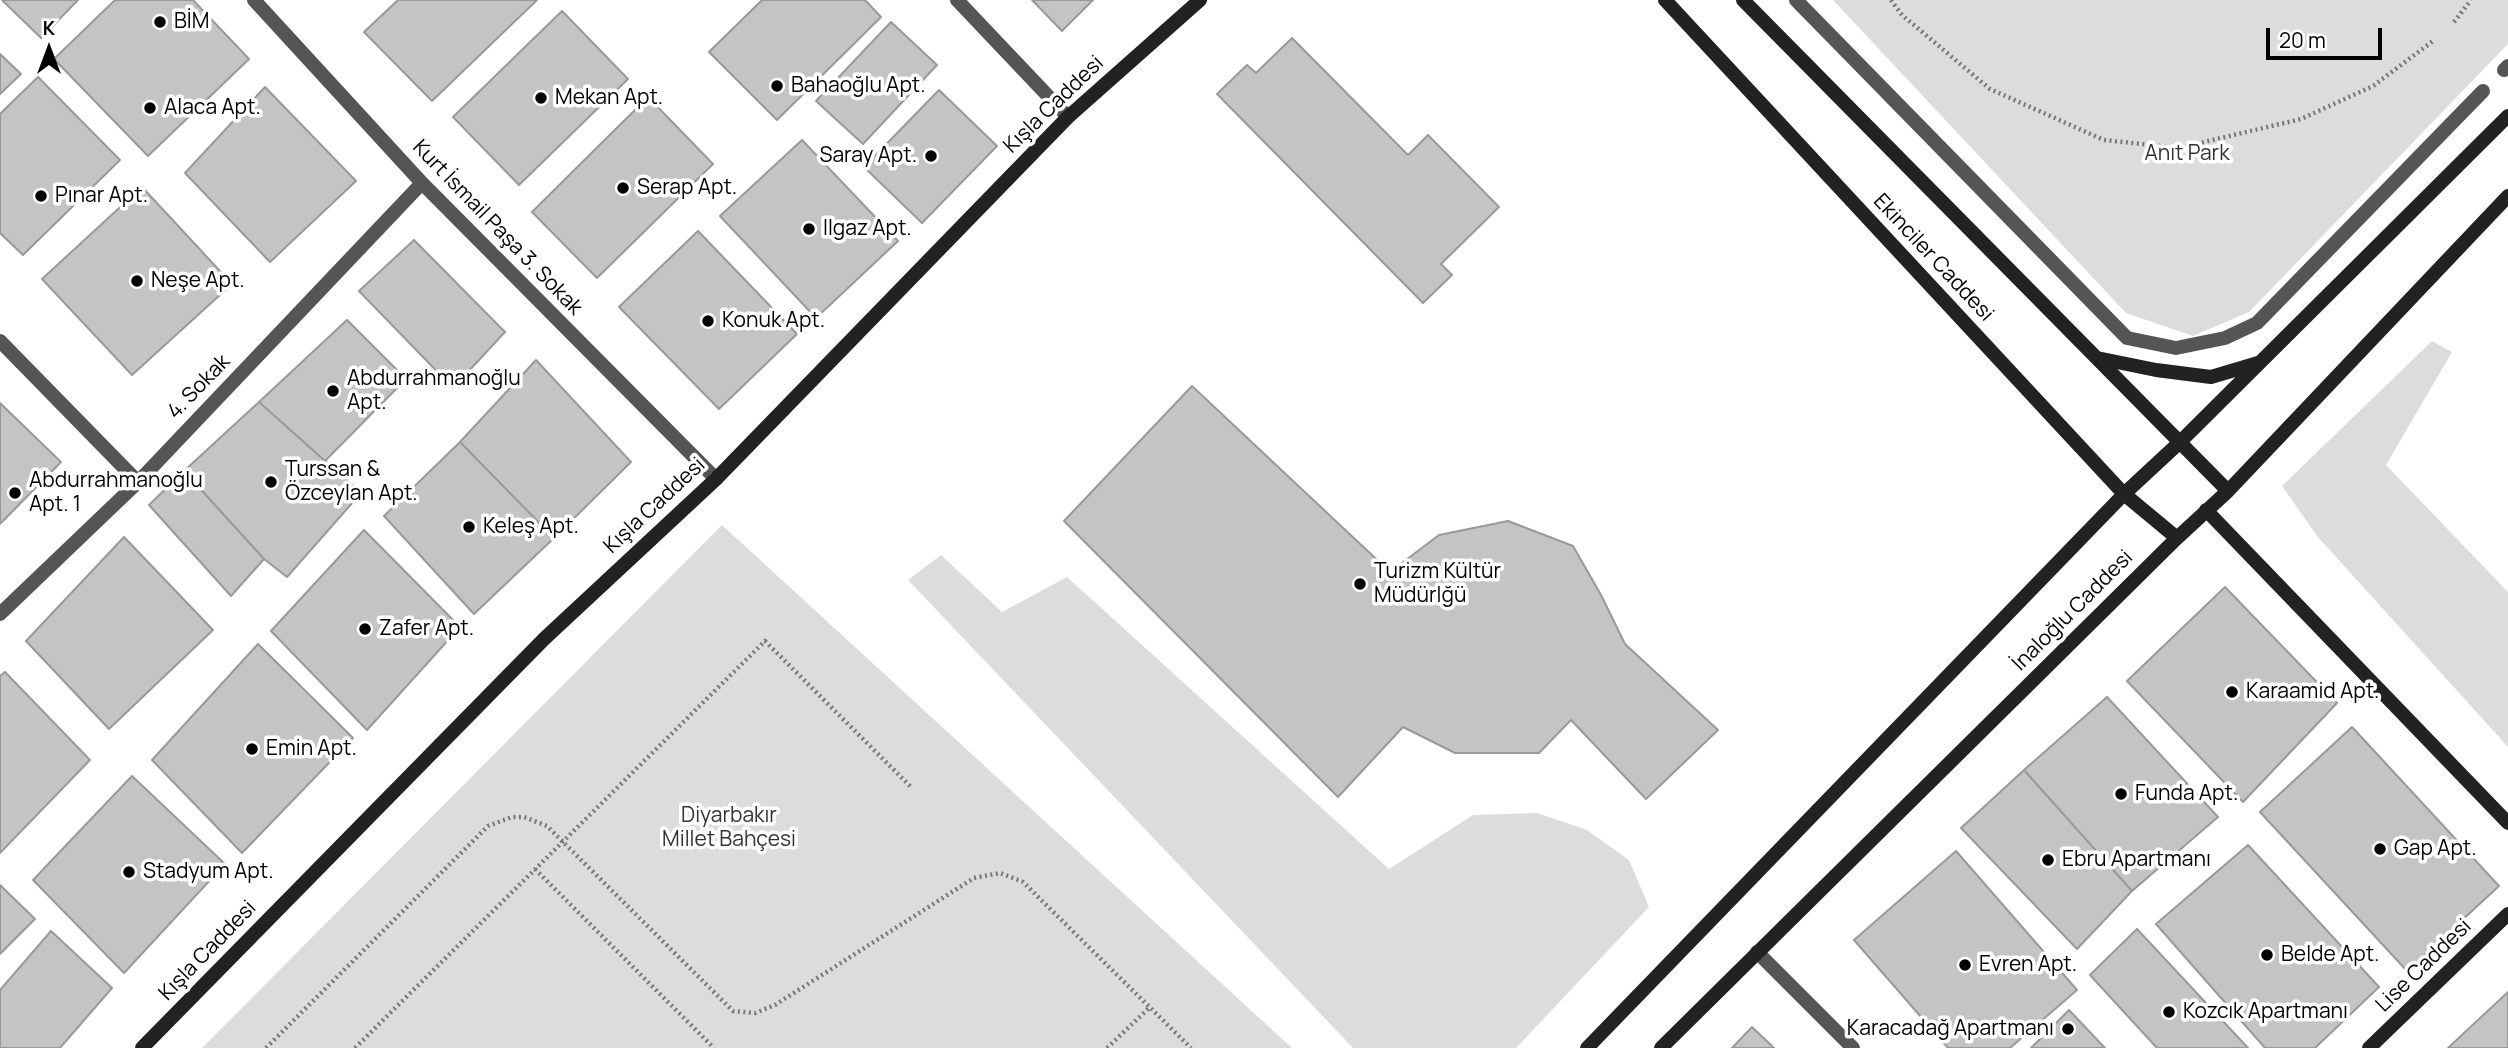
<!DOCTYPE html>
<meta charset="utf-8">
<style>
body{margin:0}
#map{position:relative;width:2508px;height:1048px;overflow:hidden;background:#fff;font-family:Manrope,sans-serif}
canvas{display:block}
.north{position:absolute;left:14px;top:14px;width:70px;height:70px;-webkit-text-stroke:5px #fff;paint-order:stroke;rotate:0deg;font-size:19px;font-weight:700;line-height:28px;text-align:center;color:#000}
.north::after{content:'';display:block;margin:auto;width:24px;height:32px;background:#000;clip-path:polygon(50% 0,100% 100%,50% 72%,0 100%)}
.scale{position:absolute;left:2266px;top:28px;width:116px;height:32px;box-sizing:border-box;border:4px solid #000;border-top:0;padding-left:9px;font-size:21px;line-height:24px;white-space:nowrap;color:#000;-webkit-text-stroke:5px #fff;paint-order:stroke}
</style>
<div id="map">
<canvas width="2508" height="1048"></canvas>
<div class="north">K</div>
<div class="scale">20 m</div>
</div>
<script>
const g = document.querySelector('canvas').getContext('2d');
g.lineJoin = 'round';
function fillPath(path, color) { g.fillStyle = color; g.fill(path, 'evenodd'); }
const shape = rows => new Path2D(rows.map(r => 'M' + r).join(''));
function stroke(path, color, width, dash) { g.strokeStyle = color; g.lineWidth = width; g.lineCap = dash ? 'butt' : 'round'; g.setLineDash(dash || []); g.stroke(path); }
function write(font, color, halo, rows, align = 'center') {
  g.font = font + ' Manrope,sans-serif'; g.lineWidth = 7; g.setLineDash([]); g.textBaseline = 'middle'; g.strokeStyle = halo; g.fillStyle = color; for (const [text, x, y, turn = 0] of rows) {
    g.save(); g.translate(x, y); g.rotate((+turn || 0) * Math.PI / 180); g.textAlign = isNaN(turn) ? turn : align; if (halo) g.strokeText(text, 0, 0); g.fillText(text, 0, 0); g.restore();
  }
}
fillPath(shape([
 [1833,0,2508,0,2508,44,2249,312,2193,336,2126,313],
 [2432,341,2452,352,2386,465,2508,592,2508,747,2317,536,2282,486],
 [722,525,1292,1048,202,1048],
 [941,555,1002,612,1067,577,1389,869,1473,815,1537,813,1587,830,1629,860,1649,907,1516,1048,1353,1048,908,580]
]), '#dcdcdc');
const building = shape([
 [2,0,78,0,41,38,2,0],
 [115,0,193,0,249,59,148,156,54,59,115,0],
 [398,0,537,0,432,101,364,32,398,0],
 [762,0,865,0,881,17,777,120,709,52,762,0],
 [1032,0,1093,0,1062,31,1032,0],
 [562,11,628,79,519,185,453,117,562,11],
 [891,22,937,65,863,144,816,101,891,22],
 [1292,38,1408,155,1428,135,1499,207,1441,264,1452,275,1423,303,1217,94,1247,65,1256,73,1292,38],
 [0,54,21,74,0,94,0,54],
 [38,77,120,160,23,255,0,233,0,114,38,77],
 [265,87,356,181,270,262,185,173,265,87],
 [939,90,997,146,922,223,864,167,939,90],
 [648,97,713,164,597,278,532,212,648,97],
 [802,140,898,241,816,318,720,216,802,140],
 [142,187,232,284,132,375,42,279,142,187],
 [698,231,797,334,719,409,619,307,698,231],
 [414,240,505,332,453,388,359,291,414,240],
 [347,320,406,379,325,461,259,402,347,320],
 [536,360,631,462,554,538,460,442,536,360],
 [1192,386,1390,572,1439,535,1508,521,1573,546,1601,595,1625,644,1718,730,1646,799,1571,720,1539,753,1455,753,1403,727,1338,797,1064,521,1192,386],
 [259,402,361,493,287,577,264,559,184,471,259,402],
 [0,403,61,462,0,524,0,403],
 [460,442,554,538,474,614,384,516,460,442],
 [184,471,264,559,231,596,149,505,184,471],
 [364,530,460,627,367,730,271,631,364,530],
 [124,537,213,630,109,729,26,641,124,537],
 [2225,587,2337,703,2243,802,2127,681,2225,587],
 [258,644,353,738,242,853,152,760,258,644],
 [5,672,90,760,0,853,0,676,5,672],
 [2107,697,2218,817,2132,891,2024,770,2107,697],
 [2352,727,2499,886,2407,971,2260,812,2352,727],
 [2024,770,2132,891,2077,949,1961,828,2024,770],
 [132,776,225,864,124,973,33,880,132,776],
 [2248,845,2379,987,2315,1048,2265,1048,2156,924,2248,845],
 [1956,851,2077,990,2010,1048,1948,1048,1854,940,1956,851],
 [0,885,35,919,0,954,0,885],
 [2137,929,2248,1048,2157,1048,2090,975,2137,929],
 [51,931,112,988,60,1048,0,1048,0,990,51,931],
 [2508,992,2508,1048,2448,1048,2508,992],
 [2069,1010,2105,1048,2031,1048,2069,1010],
 [1752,1027,1774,1048,1732,1048,1752,1027]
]);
fillPath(building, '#c4c4c4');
stroke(building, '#999', 2);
stroke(shape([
 [1891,0,1902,15,1990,89,2104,140,2179,148,2301,119,2373,86,2433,41],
 [2454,22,2471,0],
 [535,869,714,1048],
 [266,1048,488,826,512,817,524,817,547,826,733,1011,755,1013,775,1005,974,878,1000,873,1023,882,1191,1048],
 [355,1048,765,641,912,788],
 [1107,1048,1150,1007]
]), '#777', 4.5, [2, 3.5]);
stroke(shape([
 [254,0,422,183,716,479],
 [957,0,1068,117],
 [1796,0,2127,338,2176,348,2225,338,2257,323,2483,91],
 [2504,70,2508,66],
 [0,341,138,482],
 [0,614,138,482,422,183],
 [1757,952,1853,1048]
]), '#555', 14);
stroke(shape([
 [1665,0,2124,494,2177,538],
 [1743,0,2228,491],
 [2097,358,2156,370,2211,377,2258,363],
 [2206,510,2508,823],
 [142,1048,544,639,716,479,1068,117,1200,0],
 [1587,1048,2124,494,2180,442,2508,116],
 [1661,1048,2177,538,2228,491,2508,196],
 [2369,1048,2508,914]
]), '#222', 14);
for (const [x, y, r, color] of [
 [160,22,7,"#000"],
 [777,86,7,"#000"],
 [541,98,7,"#000"],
 [150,108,7,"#000"],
 [931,156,7,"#000"],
 [623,188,7,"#000"],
 [41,196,7,"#000"],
 [809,229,7,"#000"],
 [137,281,7,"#000"],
 [708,321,7,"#000"],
 [333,391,7,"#000"],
 [271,482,7,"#000"],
 [15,493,7,"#000"],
 [469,527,7,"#000"],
 [1360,584,7,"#000"],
 [365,629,7,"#000"],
 [2232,692,7,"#000"],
 [252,749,7,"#000"],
 [2121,794,7,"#000"],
 [2380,849,7,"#000"],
 [2048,860,7,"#000"],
 [129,872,7,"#000"],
 [2267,955,7,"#000"],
 [1965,965,7,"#000"],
 [2169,1012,7,"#000"],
 [2068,1029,7,"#000"]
]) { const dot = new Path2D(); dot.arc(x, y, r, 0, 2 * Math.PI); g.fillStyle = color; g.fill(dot); stroke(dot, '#fff', 2.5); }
write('21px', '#000', '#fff', [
 ["BİM",174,22],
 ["Bahaoğlu Apt.",791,86],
 ["Mekan Apt.",555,98],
 ["Alaca Apt.",164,108],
 ["Saray Apt.",917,156,"right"],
 ["Serap Apt.",637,188],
 ["Pınar Apt.",55,196],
 ["Ilgaz Apt.",823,229],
 ["Neşe Apt.",151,281],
 ["Konuk Apt.",722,321],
 ["Abdurrahmanoğlu",347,379],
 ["Apt.",347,403],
 ["Turssan &",285,470],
 ["Özceylan Apt.",285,494],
 ["Abdurrahmanoğlu",29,481],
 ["Apt. 1",29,505],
 ["Keleş Apt.",483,527],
 ["Turizm Kültür",1374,572],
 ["Müdürlğü",1374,596],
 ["Zafer Apt.",379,629],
 ["Karaamid Apt.",2246,692],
 ["Emin Apt.",266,749],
 ["Funda Apt.",2135,794],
 ["Gap Apt.",2394,849],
 ["Ebru Apartmanı",2062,860],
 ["Stadyum Apt.",143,872],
 ["Belde Apt.",2281,955],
 ["Evren Apt.",1979,965],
 ["Kozcık Apartmanı",2183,1012],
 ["Karacadağ Apartmanı",2054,1029,"right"]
], 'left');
write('21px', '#000', '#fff', [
 ["Kışla Caddesi",1054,105,-44],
 ["Kurt İsmail Paşa 3. Sokak",497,228,46],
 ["Ekinciler Caddesi",1933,258,47],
 ["4. Sokak",199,387,-46],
 ["Kışla Caddesi",655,506,-43],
 ["İnaloğlu Caddesi",2073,611,-45],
 ["Kışla Caddesi",208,951,-46],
 ["Lise Caddesi",2424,966,-44]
]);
write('21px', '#333', '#fff', [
 ["Anıt Park",2187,154],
 ["Diyarbakır",729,816],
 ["Millet Bahçesi",729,840]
]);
</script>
